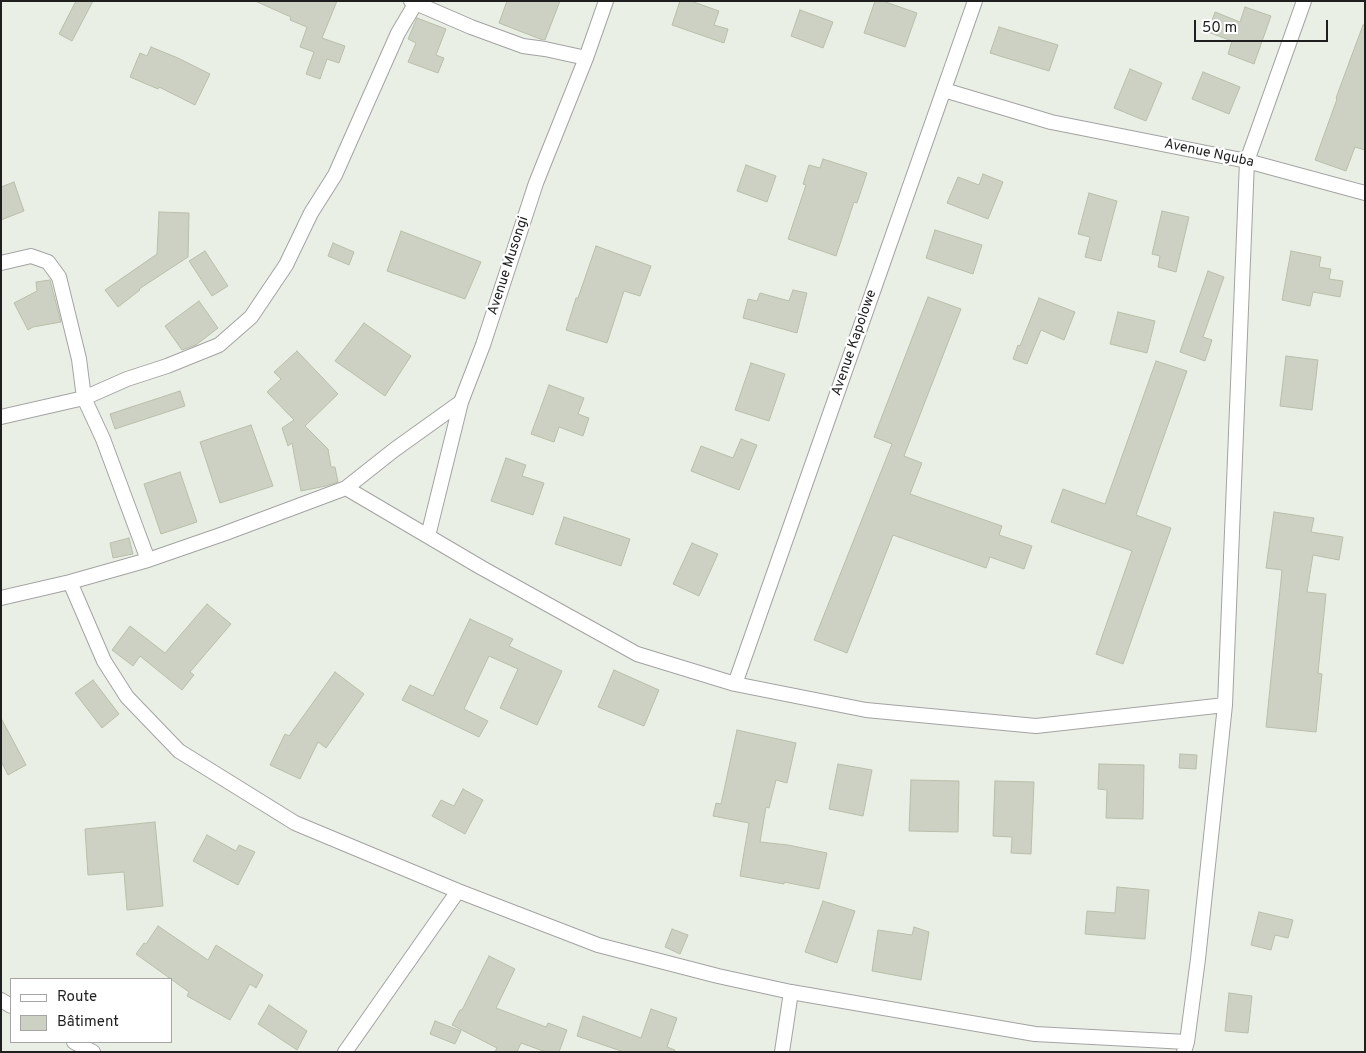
<!DOCTYPE html>
<meta charset="utf-8">
<style>
body{margin:0}
#map{position:relative;width:1366px;height:1053px;overflow:hidden;background:#eaefe6;font-family:Overpass,sans-serif}
canvas{display:block}
.frame{position:absolute;inset:0;border:2px solid #1f1f1f;pointer-events:none}
.legend{position:absolute;left:10px;top:978px;width:162px;height:65px;box-sizing:border-box;background:#fff;border:1px solid #a5a5a5;margin:0;padding:6px 9px;list-style:none;font-size:15px;color:#1f1f1f}
.legend li{display:flex;align-items:center;gap:10px;height:25px}
.legend b{width:25px;border:1px solid #a5a5a5}
.scale{position:absolute;left:1194px;top:20px;width:134px;height:22px;box-sizing:border-box;border:2px solid #1f1f1f;border-top:0;padding-left:6px;font-size:15px;line-height:18px;white-space:nowrap;color:#1f1f1f;-webkit-text-stroke:4px #fff;paint-order:stroke}
</style>
<div id="map">
<canvas width="1366" height="1053"></canvas>
<div class="frame"></div>
<ul class="legend">
<li><b style="height:6px;background:#fff"></b>Route</li>
<li><b style="height:14px;background:#ccd1c4"></b>Bâtiment</li>
</ul>
<div class="scale">50 m</div>
</div>
<script>
const g = document.querySelector('canvas').getContext('2d');
g.lineJoin = 'round';
function fillPath(path, color) { g.fillStyle = color; g.fill(path, 'evenodd'); }
const shape = rows => new Path2D(rows.map(r => 'M' + r).join(''));
function stroke(path, color, width, dash) { g.strokeStyle = color; g.lineWidth = width; g.lineCap = dash ? 'butt' : 'round'; g.setLineDash(dash || []); g.stroke(path); }
function write(font, color, halo, rows, align = 'center') {
  g.font = font + ' Overpass,sans-serif'; g.lineWidth = 4.5; g.setLineDash([]); g.textBaseline = 'middle'; g.strokeStyle = halo; g.fillStyle = color; for (const [text, x, y, turn = 0] of rows) {
    g.save(); g.translate(x, y); g.rotate((+turn || 0) * Math.PI / 180); g.textAlign = isNaN(turn) ? turn : align; if (halo) g.strokeText(text, 0, 0); g.fillText(text, 0, 0); g.restore();
  }
}
const building = shape([
 [76,1,93,1,72,41,59,34,76,1],
 [255,1,337,1,322,38,345,46,339,63,327,59,320,79,306,74,314,52,300,47,307,27,290,20,291,17,255,1],
 [507,1,560,1,545,40,540,39,499,23,507,1],
 [680,1,691,1,719,11,714,25,728,29,724,43,672,25,680,1],
 [875,1,883,1,917,13,905,47,864,33,875,1],
 [1245,7,1271,16,1254,64,1228,54,1232,41,1208,32,1215,12,1240,22,1245,7],
 [800,10,833,22,823,48,791,36,800,10],
 [417,18,446,29,436,55,444,58,438,73,408,62,416,43,408,39,417,18],
 [1363,25,1365,25,1365,150,1355,147,1346,171,1315,160,1337,99,1336,98,1363,25],
 [999,27,1058,45,1049,71,990,53,999,27],
 [151,47,178,58,210,74,195,105,159,87,158,89,130,77,140,53,147,56,151,47],
 [1130,69,1162,83,1146,121,1114,108,1130,69],
 [1203,72,1240,87,1229,114,1192,99,1203,72],
 [823,159,867,173,857,203,854,202,836,256,788,239,806,185,803,184,809,165,820,168,823,159],
 [746,165,776,176,767,202,737,191,746,165],
 [983,174,1003,182,988,219,947,203,958,177,979,185,983,174],
 [14,182,24,211,1,220,1,187,14,182],
 [1089,193,1117,201,1101,261,1085,257,1090,237,1078,234,1089,193],
 [1162,211,1189,217,1176,272,1158,267,1160,256,1152,254,1162,211],
 [159,212,189,213,188,257,139,289,140,290,118,307,105,290,157,254,159,212],
 [935,230,982,245,973,274,926,258,935,230],
 [401,231,481,262,465,299,387,271,401,231],
 [333,243,354,252,349,265,328,256,333,243],
 [596,246,651,266,640,296,624,291,607,343,566,330,576,298,578,298,596,246],
 [205,251,228,286,212,296,189,261,205,251],
 [1291,251,1321,257,1319,267,1331,269,1329,279,1343,281,1340,297,1313,292,1310,306,1282,300,1291,251],
 [1208,271,1224,277,1203,337,1212,340,1205,361,1180,352,1208,271],
 [50,280,61,322,33,327,28,330,14,303,37,291,36,282,50,280],
 [793,290,807,293,797,333,743,318,748,299,757,301,760,293,789,301,793,290],
 [928,297,961,309,904,456,922,463,910,494,1002,526,999,535,1032,546,1024,569,990,557,986,568,893,535,847,653,814,640,892,444,874,437,928,297],
 [1039,298,1075,312,1064,340,1041,330,1027,364,1013,359,1018,345,1020,346,1039,298],
 [199,301,218,328,196,345,182,350,165,326,199,301],
 [1118,312,1155,321,1147,353,1110,344,1118,312],
 [364,323,411,356,385,396,335,361,364,323],
 [297,351,338,394,305,426,328,449,331,467,335,467,338,482,326,486,301,491,292,443,288,446,282,428,294,420,267,392,281,379,274,372,297,351],
 [1286,356,1318,360,1312,410,1280,406,1286,356],
 [1156,361,1187,371,1136,515,1171,528,1123,664,1096,654,1132,551,1051,522,1063,489,1105,504,1156,361],
 [751,363,785,374,769,421,735,410,751,363],
 [549,385,584,398,578,414,589,418,583,436,559,427,554,442,531,434,549,385],
 [180,391,185,406,115,429,110,414,180,391],
 [251,425,273,486,220,503,200,442,251,425],
 [741,439,757,445,739,490,691,471,701,446,733,458,741,439],
 [506,458,526,465,522,476,544,483,533,515,491,501,506,458],
 [180,472,197,522,161,534,144,484,180,472],
 [1274,512,1314,518,1311,532,1343,537,1339,560,1313,555,1307,592,1326,594,1318,673,1322,674,1316,732,1266,727,1282,570,1266,568,1274,512],
 [564,517,630,539,621,566,555,544,564,517],
 [129,538,133,554,113,558,110,543,129,538],
 [692,543,718,554,699,596,673,584,692,543],
 [207,604,231,624,190,672,194,675,182,690,140,656,133,666,112,650,130,626,165,653,207,604],
 [470,619,513,639,509,646,562,671,537,725,500,708,518,669,489,656,464,709,488,721,479,737,402,700,410,685,433,696,470,619],
 [614,670,659,690,644,726,598,707,614,670],
 [335,672,364,694,326,748,318,742,300,779,270,765,285,734,289,736,335,672],
 [93,680,119,714,102,728,75,693,93,680],
 [1,718,26,765,8,775,1,761,1,718],
 [737,730,796,743,787,783,776,780,769,808,766,807,760,842,788,845,827,853,819,889,784,882,784,884,740,876,749,823,713,816,716,803,721,804,737,730],
 [1180,754,1197,755,1196,769,1179,768,1180,754],
 [838,764,872,770,863,816,829,809,838,764],
 [1099,764,1144,765,1143,819,1106,818,1107,790,1098,789,1099,764],
 [911,780,959,781,958,832,909,831,911,780],
 [995,781,1034,782,1031,854,1011,853,1012,837,993,836,995,781],
 [463,789,483,800,465,834,432,816,441,800,454,806,463,789],
 [155,822,163,906,127,910,124,872,88,875,85,829,155,822],
 [207,835,236,851,239,845,255,852,238,885,193,861,207,835],
 [1117,887,1149,890,1145,939,1085,934,1087,911,1115,913,1117,887],
 [823,901,855,911,837,963,805,952,823,901],
 [1259,912,1293,920,1288,938,1275,935,1271,950,1251,945,1259,912],
 [158,926,208,960,216,945,263,975,256,988,250,984,230,1020,187,996,189,992,136,954,144,943,146,944,158,926],
 [914,927,929,932,921,980,872,971,878,930,912,935,914,927],
 [672,929,688,935,680,954,665,947,672,929],
 [489,956,515,969,496,1008,546,1027,548,1023,567,1030,559,1052,546,1052,521,1043,517,1052,495,1052,497,1048,452,1025,460,1010,462,1010,489,956],
 [1229,993,1252,996,1248,1033,1225,1031,1229,993],
 [269,1005,307,1031,297,1050,258,1024,269,1005],
 [651,1009,677,1018,667,1047,675,1050,674,1052,624,1052,577,1036,583,1016,641,1038,651,1009],
 [435,1021,461,1031,455,1044,430,1034,435,1021]
]);
fillPath(building, '#ccd1c4');
stroke(building, '#b8bfa9', 1);
const minor = shape([
 [411,1,471,27,523,46,545,49,586,58],
 [944,90,1051,122,1247,161,1365,193],
 [1,263,31,256,48,262,59,277,79,359,84,398,103,439,148,560],
 [1,417,84,398,127,379,167,366,219,345,251,317,286,265,311,213,335,175,398,33,417,1],
 [346,488,394,450,461,402],
 [428,536,461,402,483,345,536,183,586,58,606,1],
 [70,582,104,661,127,697,179,751,295,823,458,891,598,945,718,976,791,992,1035,1034,1187,1042],
 [1,598,70,582,148,560,223,534,346,488,482,568,637,654,735,684,866,710,1036,726,1225,705],
 [735,684,975,1],
 [1,1000,11,1006],
 [74,1042,93,1052],
 [345,1052,458,891],
 [782,1052,791,992],
 [1184,1052,1187,1042,1198,959,1225,705,1247,161,1304,1]
]);
stroke(minor, '#a3a3a3', 16);
stroke(minor, '#fff', 14);
write('14px', '#1f1f1f', '#fff', [
 ["Avenue Nguba",1209,154,12],
 ["Avenue Musongi",509,266,-72],
 ["Avenue Kapolowe",855,343,-71]
]);
</script>
